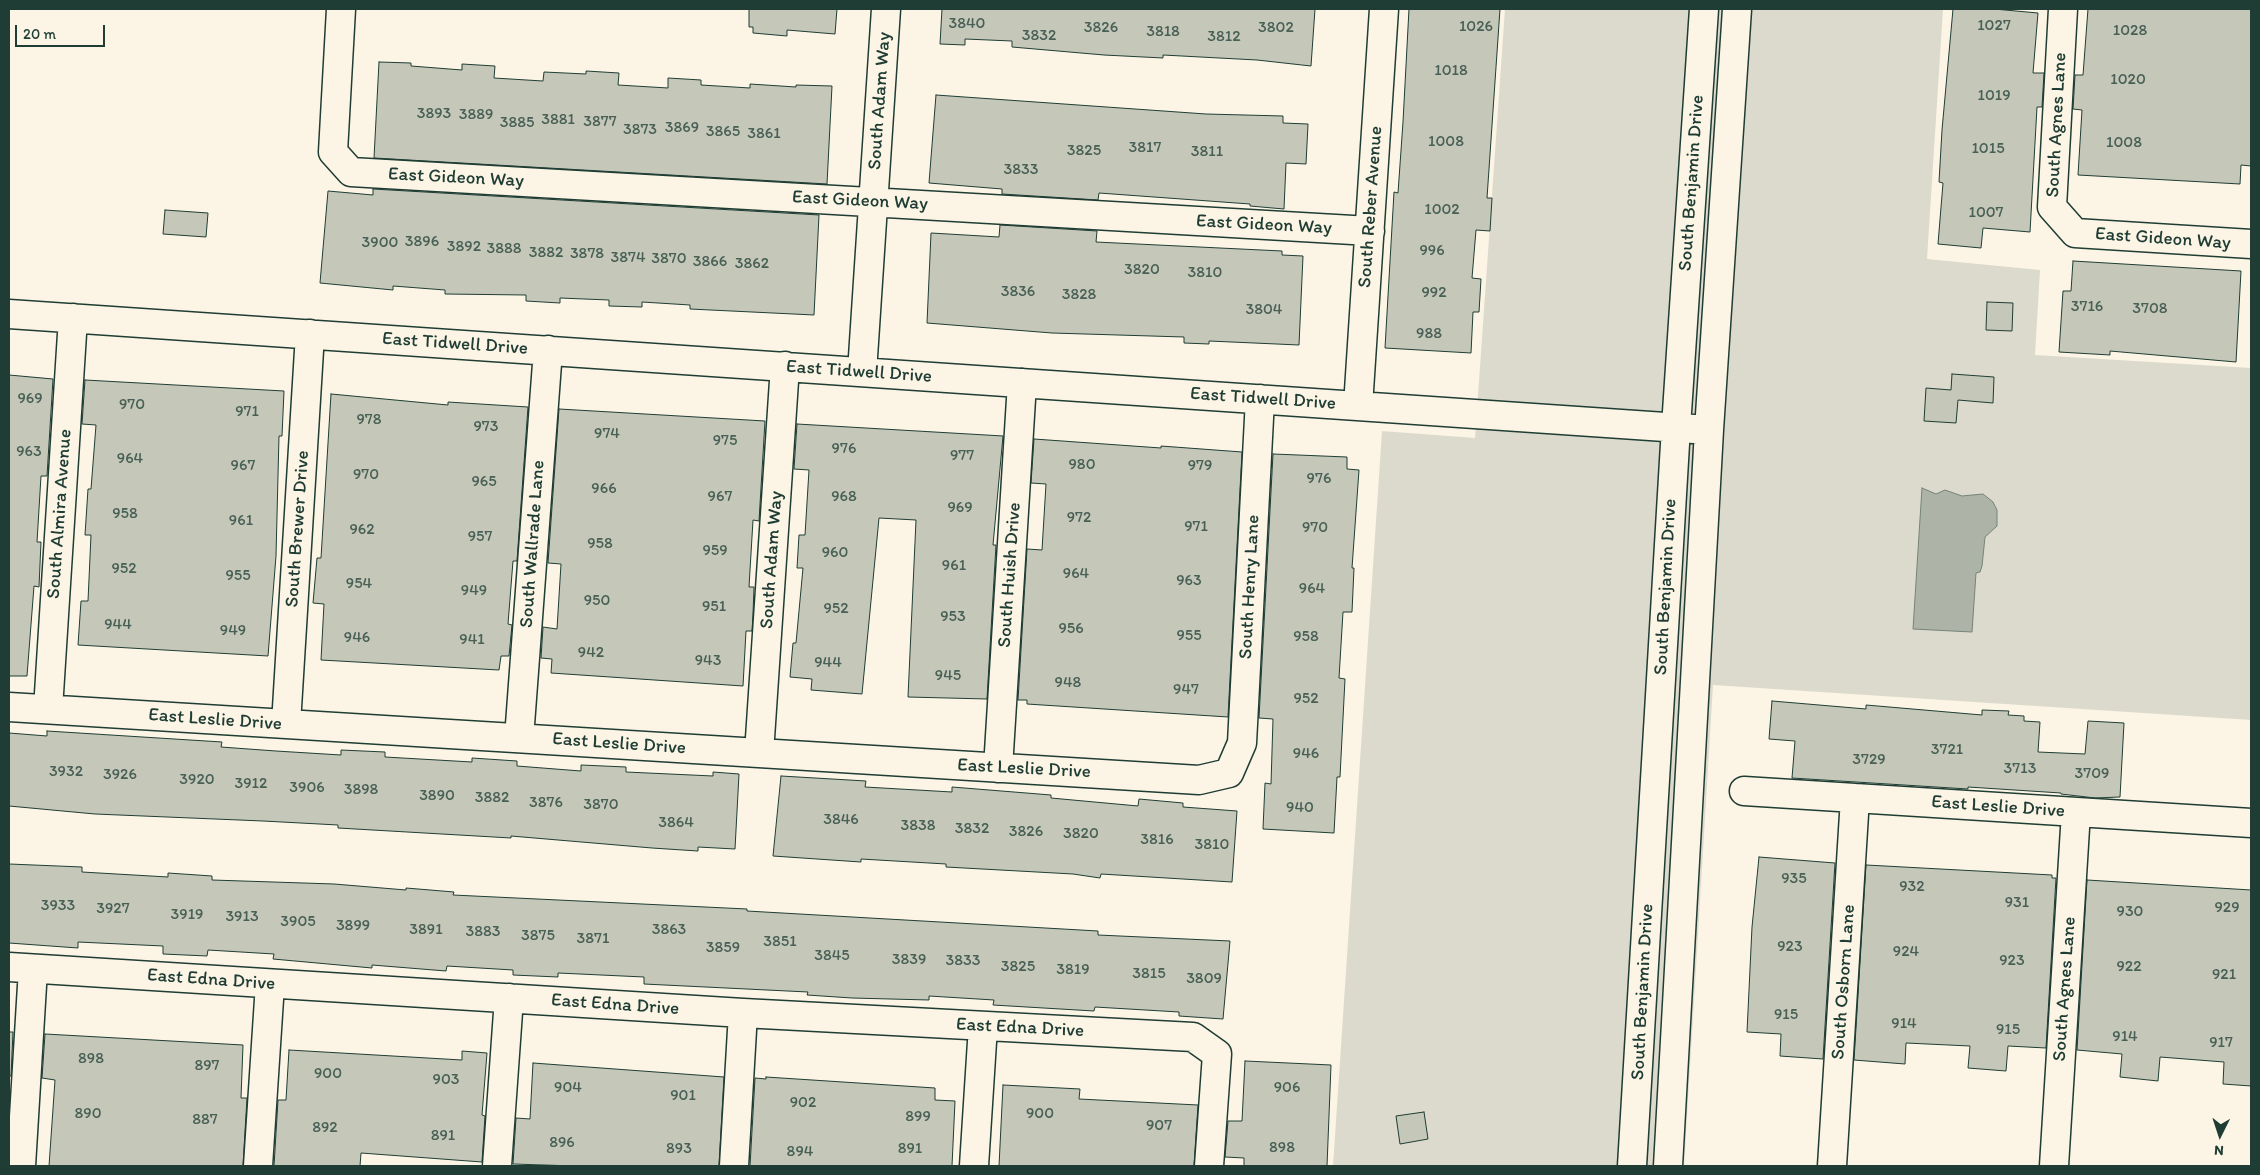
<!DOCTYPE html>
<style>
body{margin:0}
#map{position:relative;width:2260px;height:1175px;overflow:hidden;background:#fcf5e5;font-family:Itim,sans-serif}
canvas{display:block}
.frame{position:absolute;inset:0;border:10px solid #1f3d34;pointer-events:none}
.north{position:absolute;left:2195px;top:1110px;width:50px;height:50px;-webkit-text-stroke:4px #fcf5e5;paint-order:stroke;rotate:184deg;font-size:14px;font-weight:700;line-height:20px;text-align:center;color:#1f3d34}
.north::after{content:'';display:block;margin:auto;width:18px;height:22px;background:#1f3d34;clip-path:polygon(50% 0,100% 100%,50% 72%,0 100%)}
.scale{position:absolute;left:15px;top:25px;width:90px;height:22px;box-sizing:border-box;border:2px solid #1f3d34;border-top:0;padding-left:6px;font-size:15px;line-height:18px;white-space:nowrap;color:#1f3d34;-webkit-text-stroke:4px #fcf5e5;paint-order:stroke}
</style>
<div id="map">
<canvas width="2260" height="1175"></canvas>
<div class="frame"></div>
<div class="north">N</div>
<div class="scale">20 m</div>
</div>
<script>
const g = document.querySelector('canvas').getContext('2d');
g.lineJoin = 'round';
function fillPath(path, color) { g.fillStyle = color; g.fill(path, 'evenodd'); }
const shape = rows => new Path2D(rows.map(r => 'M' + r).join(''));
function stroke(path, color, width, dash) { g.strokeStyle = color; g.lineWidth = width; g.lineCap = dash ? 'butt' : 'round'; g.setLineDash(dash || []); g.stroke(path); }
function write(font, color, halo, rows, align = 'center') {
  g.font = font + ' Itim,sans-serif'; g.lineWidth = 5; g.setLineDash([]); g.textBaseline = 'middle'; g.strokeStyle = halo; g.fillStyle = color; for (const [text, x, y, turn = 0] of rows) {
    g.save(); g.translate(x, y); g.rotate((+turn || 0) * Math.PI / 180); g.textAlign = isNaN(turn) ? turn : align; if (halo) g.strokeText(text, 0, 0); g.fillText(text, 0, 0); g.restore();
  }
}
fillPath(shape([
 [1505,9,1943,9,1927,259,2040,270,2035,355,2251,368,2251,720,1713,685,1684,1166,1333,1166,1382,431,1475,438]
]), '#dcdacc');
const water = shape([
 [1922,488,1936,494,1945,490,1962,496,1983,494,1993,502,1997,510,1997,526,1985,537,1982,566,1980,572,1976,573,1972,632,1913,629,1922,488]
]);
fillPath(water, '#aeb3a7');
stroke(water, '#758479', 1);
const building = shape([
 [749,9,837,9,835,34,787,30,787,36,753,33,753,27,749,27,749,9],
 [942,9,1315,9,1311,66,1257,60,1163,55,1163,58,1104,55,1012,47,1012,41,965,39,965,45,940,44,942,9],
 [1409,9,1500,9,1487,198,1492,198,1490,231,1476,230,1472,278,1481,279,1479,312,1473,312,1471,353,1385,348,1394,192,1398,193,1403,122,1409,9],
 [1953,9,1994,9,2038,13,2033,73,2044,73,2042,107,2037,107,2030,232,1983,228,1981,248,1938,244,1943,183,1939,182,1942,130,1953,9],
 [2088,9,2251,9,2251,166,2241,165,2240,184,2078,175,2082,110,2073,109,2075,75,2083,75,2088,9],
 [379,62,411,63,411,66,462,70,462,64,495,66,494,78,543,81,544,72,586,74,586,71,619,73,618,85,668,88,668,78,701,80,701,85,750,88,750,84,796,87,796,85,832,86,827,184,374,158,379,62],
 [936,95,1206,114,1283,116,1283,123,1308,124,1306,164,1286,163,1284,209,1250,206,1250,204,1099,193,1098,200,1002,194,1002,189,929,183,936,95],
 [373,189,819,215,814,315,690,309,690,305,642,302,642,307,609,306,609,300,560,298,560,303,526,301,526,295,445,294,445,290,393,286,393,290,320,283,328,191,373,195,373,189],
 [165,210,208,213,206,237,163,234,165,210],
 [1000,225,1097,231,1096,242,1282,251,1282,255,1303,256,1299,345,1209,341,1209,344,1184,343,1184,337,1052,333,927,323,931,233,999,237,1000,225],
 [2073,261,2241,271,2236,362,2110,351,2110,355,2059,352,2063,291,2071,291,2073,261],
 [1987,302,2013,303,2012,331,1986,330,1987,302],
 [1952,374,1994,377,1993,403,1958,400,1956,423,1924,421,1926,388,1951,390,1952,374],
 [9,375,53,379,47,476,41,476,37,542,41,542,39,587,34,586,27,676,9,676,9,375],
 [85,380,284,391,282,436,279,436,276,556,268,656,78,645,81,601,88,601,91,535,85,535,88,489,91,489,96,425,82,424,85,380],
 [331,394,448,405,448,402,528,407,517,561,513,561,508,624,512,625,509,656,501,656,499,670,321,660,324,604,313,603,317,558,321,558,331,394],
 [559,409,765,421,759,521,753,520,749,587,754,587,753,614,752,631,746,631,743,686,551,673,552,659,541,658,543,627,557,629,561,564,548,563,559,409],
 [797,424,1003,436,993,545,996,545,987,699,908,697,916,520,879,518,862,694,811,690,812,679,790,677,793,643,796,643,803,568,797,568,799,535,805,535,809,470,794,469,797,424],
 [1034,439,1161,448,1161,446,1242,452,1228,717,1027,704,1027,700,1018,700,1027,549,1042,550,1046,484,1031,483,1034,439],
 [1273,454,1347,457,1347,469,1359,470,1352,568,1354,568,1352,612,1343,612,1339,678,1345,679,1340,777,1337,777,1334,833,1263,829,1265,783,1271,784,1273,719,1259,718,1273,454],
 [1772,701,1866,709,1866,705,1982,715,1982,710,2009,711,2008,715,2024,716,2024,721,2040,722,2038,752,2085,754,2088,721,2124,723,2120,797,2095,798,2061,794,2061,793,1968,787,1968,789,1792,778,1795,741,1769,739,1772,701],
 [47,731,222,742,221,747,276,751,341,755,341,750,385,752,385,757,472,762,472,758,517,761,517,766,581,771,581,765,626,767,626,772,713,776,713,772,739,774,735,849,698,847,698,851,652,848,511,836,511,838,338,828,338,825,263,821,95,814,9,806,9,733,47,736,47,731],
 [781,776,866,781,865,787,952,792,952,787,1051,795,1051,798,1138,806,1139,799,1183,803,1183,807,1237,811,1232,882,1101,874,1100,878,1073,874,946,867,946,864,861,859,861,862,773,856,781,776],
 [1759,857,1835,863,1823,1059,1780,1056,1781,1034,1747,1032,1752,927,1759,857],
 [9,864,82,867,82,872,168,877,168,873,212,876,212,880,334,884,406,890,406,888,454,892,453,895,747,909,747,911,1098,931,1098,935,1230,941,1223,1019,1179,1016,1179,1012,1095,1007,1094,1011,993,1005,994,1000,929,996,929,1000,852,998,807,995,808,992,644,984,644,977,558,973,558,977,513,975,513,970,447,966,446,971,372,965,372,968,273,959,274,954,208,950,207,956,163,954,163,946,78,942,78,948,9,943,9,864],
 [1866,865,2052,875,2052,878,2056,878,2046,1048,2008,1046,2006,1071,1968,1068,1970,1046,1906,1043,1905,1064,1854,1060,1866,865],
 [2087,880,2251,890,2251,1086,2223,1084,2224,1062,2160,1057,2158,1081,2120,1077,2122,1054,2077,1050,2087,880],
 [9,1032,13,1032,11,1076,9,1076,9,1032],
 [45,1034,243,1045,241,1098,247,1098,243,1166,49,1166,55,1080,42,1078,45,1034],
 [289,1050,462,1060,462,1051,487,1053,482,1115,485,1116,482,1162,361,1153,360,1166,274,1166,278,1100,286,1100,289,1050],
 [1245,1061,1331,1065,1327,1166,1244,1166,1244,1158,1225,1157,1228,1121,1242,1121,1245,1061],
 [533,1063,724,1077,719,1166,575,1166,513,1164,516,1118,530,1119,533,1063],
 [766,1077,935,1088,935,1100,955,1101,952,1166,750,1166,755,1078,766,1079,766,1077],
 [1003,1085,1080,1089,1079,1099,1198,1105,1194,1166,999,1166,1003,1085],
 [1424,1112,1428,1139,1400,1144,1396,1116,1424,1112]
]);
fillPath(building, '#c5c7b9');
stroke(building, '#1f3d34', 1);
const minor = shape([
 [341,9,333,152,351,172,1370,231],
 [2063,9,2052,207,2075,233,2251,244],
 [9,314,1709,430],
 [862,372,886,9],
 [1358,406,1384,9],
 [9,707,1199,780,1229,773,1242,743,1260,399],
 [48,709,73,318],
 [286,724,310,334],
 [519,738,548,350],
 [759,753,785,366],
 [998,768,1022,383],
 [1744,791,2251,823],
 [9,967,743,1013,1193,1037,1217,1054,1209,1166],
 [21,1166,33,969],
 [258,1166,270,984],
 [497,1166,509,998],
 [734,1166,743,1013],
 [974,1166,983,1026],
 [1632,1166,1676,427,1704,9],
 [1668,1166,1709,430,1737,9],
 [1832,1166,1855,798],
 [2054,1166,2076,812]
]);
stroke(minor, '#1f3d34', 31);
stroke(minor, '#fcf5e5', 28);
write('16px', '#486055', null, [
 ["3840",967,24],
 ["1027",1994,26],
 ["1026",1476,27],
 ["3826",1101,28],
 ["3802",1276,28],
 ["1028",2130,31],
 ["3818",1163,32],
 ["3832",1039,36],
 ["3812",1224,37],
 ["1018",1451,71],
 ["1020",2128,80],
 ["1019",1994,96],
 ["3893",434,114],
 ["3889",476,115],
 ["3881",558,120],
 ["3877",600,122],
 ["3885",517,123],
 ["3869",682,128],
 ["3873",640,130],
 ["3865",723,132],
 ["3861",764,134],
 ["1008",1446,142],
 ["1008",2124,143],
 ["3817",1145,148],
 ["1015",1988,149],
 ["3825",1084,151],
 ["3811",1207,152],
 ["3833",1021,170],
 ["1002",1442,210],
 ["1007",1986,213],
 ["3896",422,242],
 ["3900",380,243],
 ["3892",464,247],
 ["3888",504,249],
 ["996",1432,251],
 ["3882",546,253],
 ["3878",587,254],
 ["3874",628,258],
 ["3870",669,259],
 ["3866",710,262],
 ["3862",752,264],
 ["3820",1142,270],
 ["3810",1205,273],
 ["3836",1018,292],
 ["992",1434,293],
 ["3828",1079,295],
 ["3716",2087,307],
 ["3708",2150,309],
 ["3804",1264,310],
 ["988",1429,334],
 ["969",30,399],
 ["970",132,405],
 ["971",247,412],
 ["978",369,420],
 ["973",486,427],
 ["974",607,434],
 ["975",725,441],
 ["976",844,449],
 ["963",29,452],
 ["977",962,456],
 ["964",130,459],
 ["980",1082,465],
 ["967",243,466],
 ["979",1200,466],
 ["970",366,475],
 ["976",1319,479],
 ["965",484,482],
 ["966",604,489],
 ["967",720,497],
 ["968",844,497],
 ["969",960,508],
 ["958",125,514],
 ["972",1079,518],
 ["961",241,521],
 ["971",1196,527],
 ["970",1315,528],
 ["962",362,530],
 ["957",480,537],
 ["958",600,544],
 ["959",715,551],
 ["960",835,553],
 ["961",954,566],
 ["952",124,569],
 ["964",1076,574],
 ["955",238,576],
 ["963",1189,581],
 ["954",359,584],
 ["964",1312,589],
 ["949",474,591],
 ["950",597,601],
 ["951",714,607],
 ["952",836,609],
 ["953",953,617],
 ["944",118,625],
 ["956",1071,629],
 ["949",233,631],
 ["955",1189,636],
 ["958",1306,637],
 ["946",357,638],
 ["941",472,640],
 ["942",591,653],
 ["943",708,661],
 ["944",828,663],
 ["945",948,676],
 ["948",1068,683],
 ["947",1186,690],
 ["952",1306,699],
 ["3721",1947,750],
 ["946",1306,754],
 ["3729",1869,760],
 ["3713",2020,769],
 ["3932",66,772],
 ["3709",2092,774],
 ["3926",120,775],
 ["3920",197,780],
 ["3912",251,784],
 ["3906",307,788],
 ["3898",361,790],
 ["3890",437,796],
 ["3882",492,798],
 ["3876",546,803],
 ["3870",601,805],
 ["940",1300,808],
 ["3846",841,820],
 ["3864",676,823],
 ["3838",918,826],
 ["3832",972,829],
 ["3826",1026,832],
 ["3820",1081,834],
 ["3816",1157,840],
 ["3810",1212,845],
 ["935",1794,879],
 ["932",1912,887],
 ["931",2017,903],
 ["3933",58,906],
 ["929",2227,908],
 ["3927",113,909],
 ["930",2130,912],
 ["3919",187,915],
 ["3913",242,917],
 ["3905",298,922],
 ["3899",353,926],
 ["3891",426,930],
 ["3863",669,930],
 ["3883",483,932],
 ["3875",538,936],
 ["3871",593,939],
 ["3851",780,942],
 ["923",1790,947],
 ["3859",723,948],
 ["924",1906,952],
 ["3845",832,956],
 ["3839",909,960],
 ["3833",963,961],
 ["923",2012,961],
 ["3825",1018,967],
 ["922",2129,967],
 ["3819",1073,970],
 ["3815",1149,974],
 ["921",2224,975],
 ["3809",1204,979],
 ["915",1786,1015],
 ["914",1904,1024],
 ["915",2008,1030],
 ["914",2125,1037],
 ["917",2221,1043],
 ["898",91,1059],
 ["897",207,1066],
 ["900",328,1074],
 ["903",446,1080],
 ["904",568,1088],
 ["906",1287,1088],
 ["901",683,1096],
 ["902",803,1103],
 ["890",88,1114],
 ["900",1040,1114],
 ["899",918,1117],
 ["887",205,1120],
 ["907",1159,1126],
 ["892",325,1128],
 ["891",443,1136],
 ["896",562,1143],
 ["898",1282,1148],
 ["893",679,1149],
 ["891",910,1149],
 ["894",800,1152]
]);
write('19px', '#1f3d34', '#fcf5e5', [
 ["South Adam Way",880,101,-86],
 ["South Agnes Lane",2057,125,-87],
 ["East Gideon Way",456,178,3],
 ["South Benjamin Drive",1692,183,-86],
 ["East Gideon Way",860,201,3],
 ["South Reber Avenue",1371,207,-86],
 ["East Gideon Way",1264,225,3],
 ["East Gideon Way",2163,239,4],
 ["East Tidwell Drive",455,344,4],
 ["East Tidwell Drive",859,372,4],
 ["East Tidwell Drive",1263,399,4],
 ["South Almira Avenue",60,514,-86],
 ["South Brewer Drive",298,529,-86],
 ["South Wallrade Lane",533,544,-86],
 ["South Adam Way",772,560,-86],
 ["South Huish Drive",1010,575,-86],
 ["South Henry Lane",1250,587,-87],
 ["South Benjamin Drive",1666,587,-87],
 ["East Leslie Drive",215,720,4],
 ["East Leslie Drive",619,744,4],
 ["East Leslie Drive",1024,769,3],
 ["East Leslie Drive",1998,807,4],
 ["East Edna Drive",211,980,4],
 ["South Osborn Lane",1844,982,-86],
 ["South Agnes Lane",2065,989,-86],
 ["South Benjamin Drive",1643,992,-87],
 ["East Edna Drive",615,1005,4],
 ["East Edna Drive",1020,1028,3]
]);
</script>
